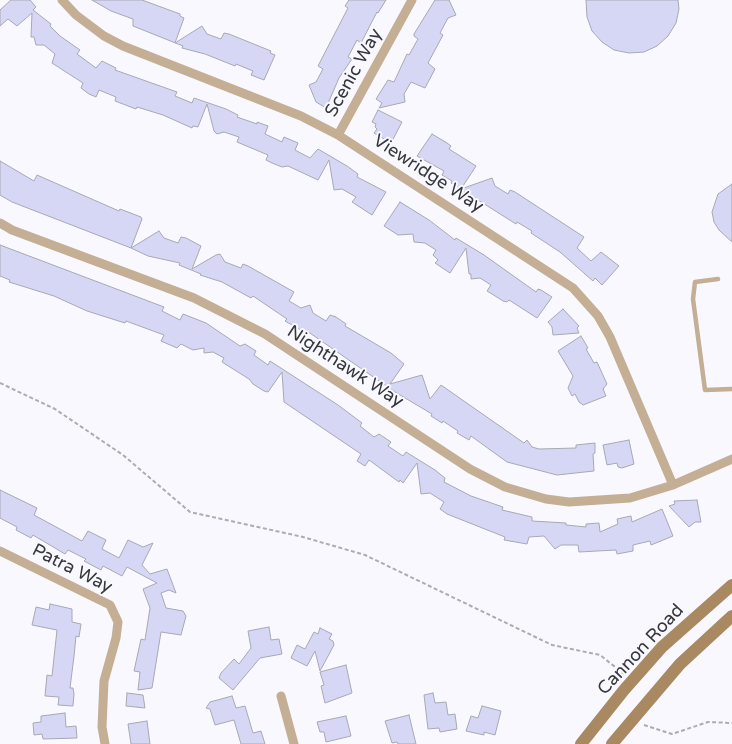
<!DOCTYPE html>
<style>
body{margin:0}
canvas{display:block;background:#f8f8fe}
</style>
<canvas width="732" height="744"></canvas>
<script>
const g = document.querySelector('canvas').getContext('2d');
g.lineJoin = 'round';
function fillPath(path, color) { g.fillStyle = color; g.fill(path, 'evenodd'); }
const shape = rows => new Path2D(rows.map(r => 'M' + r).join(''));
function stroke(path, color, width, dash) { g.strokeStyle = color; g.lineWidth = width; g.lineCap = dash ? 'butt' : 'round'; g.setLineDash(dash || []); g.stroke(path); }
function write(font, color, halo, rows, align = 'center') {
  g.font = font + ' "Varela Round",sans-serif'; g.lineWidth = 4; g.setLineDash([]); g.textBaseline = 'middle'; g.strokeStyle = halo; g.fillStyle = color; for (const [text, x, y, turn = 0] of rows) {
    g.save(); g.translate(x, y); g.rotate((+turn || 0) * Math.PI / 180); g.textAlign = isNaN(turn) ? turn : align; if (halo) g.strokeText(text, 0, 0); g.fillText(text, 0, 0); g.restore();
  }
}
const building = shape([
 [11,0,30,0,36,7,33,10,51,24,50,26,60,36,80,50,77,54,96,68,102,61,116,68,115,70,177,92,175,96,192,103,194,98,226,109,238,115,237,117,257,124,257,122,268,126,265,134,282,142,284,137,298,143,295,150,310,158,318,149,347,166,358,174,357,177,386,192,372,215,352,202,356,197,342,189,334,190,329,160,318,180,288,166,282,167,272,163,266,160,268,155,237,142,239,137,224,132,217,134,214,131,207,104,198,127,193,126,192,128,163,115,137,107,136,109,115,101,116,97,99,90,96,97,89,94,81,88,83,83,52,63,55,54,44,45,36,45,34,37,31,37,32,13,17,26,8,19,0,26,0,10,11,0],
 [92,0,142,0,180,14,180,16,184,18,175,43,202,26,207,34,221,39,224,33,229,34,271,51,270,53,275,55,264,80,251,75,253,71,236,64,235,66,205,54,182,48,183,46,133,26,133,19,111,11,92,0],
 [349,0,386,0,378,13,377,12,361,43,357,40,348,57,352,59,339,78,326,108,316,102,309,85,316,82,323,69,318,66,348,8,345,6,349,0],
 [435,0,449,0,456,15,448,18,440,33,443,35,428,63,435,69,425,88,411,82,404,94,405,102,379,108,382,103,376,99,388,80,394,82,407,54,409,55,418,39,414,36,414,34,435,0],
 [586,0,678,0,679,9,676,23,668,36,657,46,644,52,629,53,614,50,602,42,592,31,587,17,586,0],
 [378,110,402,122,391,143,374,133,377,129,375,127,376,124,372,122,378,110],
 [432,134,447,143,451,146,449,149,476,166,461,189,492,178,495,186,508,194,510,190,515,192,584,237,577,248,591,261,601,252,619,266,602,285,595,278,593,281,560,252,531,233,532,231,517,222,516,224,451,183,452,181,442,175,444,171,417,156,432,134],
 [0,161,34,181,37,175,119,211,120,209,141,217,142,219,131,248,12,202,0,195,0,161],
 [732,184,732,242,719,230,714,222,712,212,718,194,732,184],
 [400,202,429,220,455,240,456,238,484,255,536,292,538,289,541,290,552,297,537,318,509,300,507,302,503,301,492,294,487,291,491,285,480,278,471,279,471,274,469,274,466,248,450,273,435,263,438,260,433,255,436,250,425,243,414,242,413,234,398,235,384,226,400,202],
 [159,231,164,238,178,243,181,237,186,238,201,246,192,269,216,255,220,254,225,262,241,268,243,264,248,266,294,292,289,301,301,308,310,305,313,313,326,321,330,315,336,317,346,324,345,326,391,353,404,364,390,384,422,375,430,399,441,385,524,443,527,440,532,447,539,449,576,448,576,445,595,443,595,453,593,454,594,471,557,475,507,462,471,436,469,440,457,433,458,431,443,421,442,423,431,416,432,414,395,392,307,331,306,333,285,321,287,319,253,296,251,298,222,282,200,275,201,274,179,265,180,263,148,256,131,248,159,231],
 [0,245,164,307,162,311,180,320,183,314,206,323,240,346,245,344,256,351,254,355,268,365,270,361,338,405,362,423,360,426,374,437,379,434,391,442,388,446,403,456,406,452,435,470,445,478,444,482,471,496,503,507,502,510,532,517,532,521,566,523,566,525,586,527,586,524,599,523,600,532,618,524,617,519,631,516,632,522,662,509,673,536,651,545,650,541,633,545,633,551,617,554,616,550,579,552,578,545,561,545,555,549,544,536,529,537,527,544,504,540,505,537,447,514,440,509,444,502,430,493,421,494,417,463,403,483,400,480,399,482,369,460,365,466,357,461,361,454,284,402,282,372,268,392,264,391,253,384,249,379,222,362,224,358,213,352,204,353,204,348,193,350,181,344,177,348,161,341,164,335,126,321,125,323,87,311,54,296,9,282,10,280,0,276,0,245],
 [563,309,579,326,577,328,579,333,553,335,552,327,548,322,563,309],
 [581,336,588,348,586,349,594,363,597,362,607,384,603,389,606,396,583,405,579,402,575,394,572,396,568,388,573,376,558,351,581,336],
 [629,440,634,464,622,468,618,467,617,463,607,465,603,445,629,440],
 [0,490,37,508,34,515,82,541,88,531,106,540,102,549,119,558,128,540,143,547,153,543,142,565,150,574,167,569,176,593,169,590,161,593,166,608,183,611,186,616,181,635,161,632,152,688,138,690,140,672,134,671,141,639,145,640,150,608,143,589,157,583,127,567,122,576,103,566,101,570,84,561,86,559,68,550,65,554,33,535,31,538,16,530,17,527,0,518,0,490],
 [697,500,701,522,695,522,689,527,669,506,675,504,674,501,697,500],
 [50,604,72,609,72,622,81,624,79,637,76,636,74,656,70,688,73,688,74,694,73,706,58,705,59,697,45,696,47,675,52,676,57,630,32,625,36,607,49,610,50,604],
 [269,627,271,640,279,639,282,654,260,658,233,690,219,678,221,673,234,659,239,664,251,648,248,631,269,627],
 [320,628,332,634,329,639,333,641,334,645,320,671,315,651,307,666,291,658,297,645,305,649,314,632,318,634,320,628],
 [346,665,352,693,325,703,321,686,324,685,320,672,346,665],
 [127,693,143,695,145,708,126,706,127,693],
 [433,693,435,703,446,702,448,715,455,714,457,729,440,732,439,728,428,729,424,695,433,693],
 [232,696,236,708,245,706,253,733,261,731,265,744,241,744,234,720,215,725,210,709,206,708,210,702,232,696],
 [482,706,501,711,495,735,484,732,484,735,466,731,471,716,478,718,482,706],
 [65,713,66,727,76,726,77,738,43,739,42,734,34,735,33,723,41,722,41,716,65,713],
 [409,715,416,744,398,744,397,742,392,743,385,721,409,715],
 [346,716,351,736,326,742,324,732,320,732,317,722,346,716],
 [147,721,150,744,131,744,128,724,147,721]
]);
fillPath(building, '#d6d7f4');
stroke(building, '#a7a8b5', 1);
stroke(shape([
 [0,383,55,409,123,455,190,512,303,537,365,555,552,645,600,655,624,674],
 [644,725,672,734,708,722,732,723]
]), '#acacb2', 2, [4, 2.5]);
stroke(shape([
 [718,279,695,282,693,299,705,390,732,389]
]), '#c4ae94', 4.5);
stroke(shape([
 [62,0,76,15,104,36,123,46,301,116,338,135,573,288,598,316,610,337,673,485],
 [338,135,412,0],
 [0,223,12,230,194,298,265,334,470,469,505,487,546,499,569,502,630,498,673,485,732,459],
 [0,551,110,605,118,622,116,638,104,681,102,727,105,744],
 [281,696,294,744]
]), '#c4ae94', 9);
stroke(shape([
 [581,744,624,690,662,647,732,585],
 [612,744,680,664,732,616]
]), '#a98961', 12);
write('18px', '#36373c', '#f8f8fe', [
 ["Scenic Way",354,73,-61],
 ["Viewridge Way",428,174,33],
 ["Nighthawk Way",345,367,33],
 ["Patra Way",72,569,27],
 ["Cannon Road",641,650,-47]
]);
</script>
